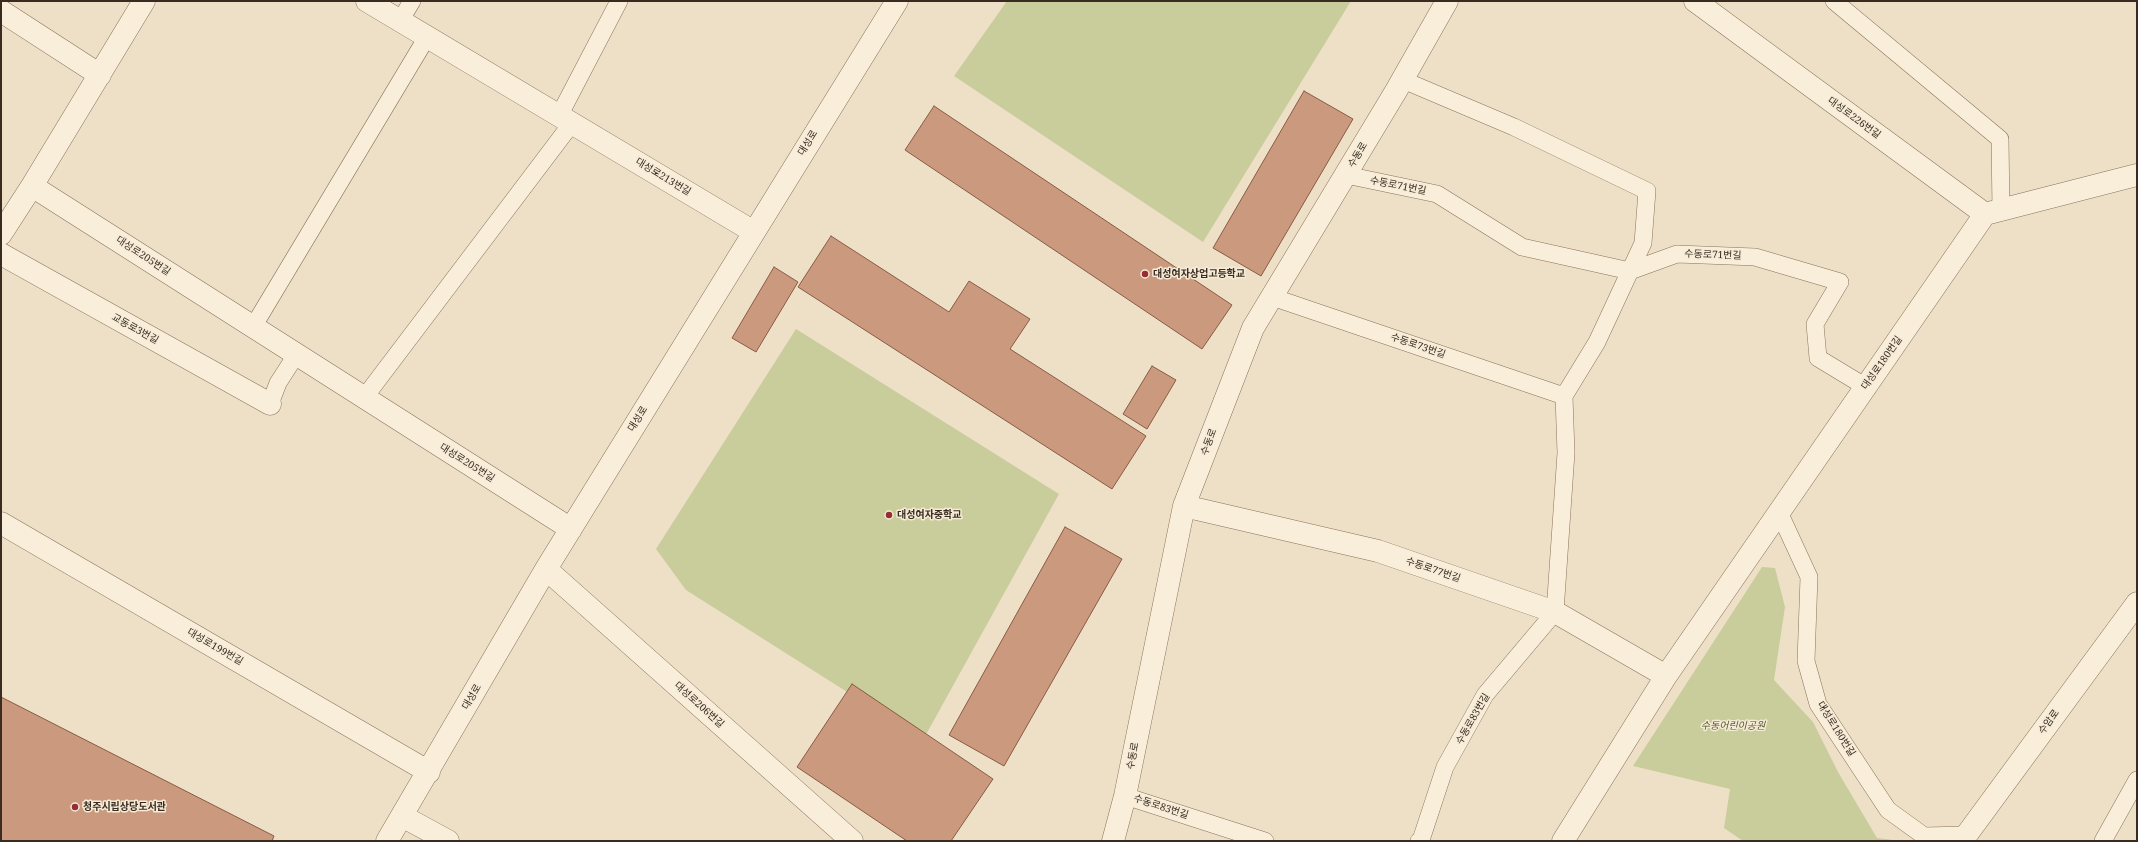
<!DOCTYPE html>
<meta charset="utf-8">
<style>
body{margin:0}
#map{position:relative;width:2138px;height:842px;overflow:hidden;background:#eee0c7;font-family:"Noto Serif",serif}
canvas{display:block}
.frame{position:absolute;inset:0;border:2px solid #3a2b20;pointer-events:none}
</style>
<div id="map">
<canvas width="2138" height="842"></canvas>
<div class="frame"></div>
</div>
<script>
const g = document.querySelector('canvas').getContext('2d');
g.lineJoin = 'round';
function fillPath(path, color) { g.fillStyle = color; g.fill(path, 'evenodd'); }
const shape = rows => new Path2D(rows.map(r => 'M' + r).join(''));
function stroke(path, color, width, dash) { g.strokeStyle = color; g.lineWidth = width; g.lineCap = dash ? 'butt' : 'round'; g.setLineDash(dash || []); g.stroke(path); }
function write(font, color, halo, rows, align = 'center') {
  g.font = font + ' "Noto Serif","Noto Sans KR",serif'; g.lineWidth = 3; g.setLineDash([]); g.textBaseline = 'middle'; g.strokeStyle = halo; g.fillStyle = color; for (const [text, x, y, turn = 0] of rows) {
    g.save(); g.translate(x, y); g.rotate((+turn || 0) * Math.PI / 180); g.textAlign = isNaN(turn) ? turn : align; if (halo) g.strokeText(text, 0, 0); g.fillText(text, 0, 0); g.restore();
  }
}
fillPath(shape([
 [1007,1,1351,1,1203,242,954,76],
 [796,329,1059,494,923,740,686,590,656,549],
 [1762,567,1775,568,1785,607,1774,680,1813,722,1838,772,1877,838,1901,841,1743,841,1724,828,1730,789,1633,766]
]), '#c9cc9b');
const building = shape([
 [1304,91,1353,119,1261,276,1213,248,1304,91],
 [934,106,1232,305,1202,349,905,150,934,106],
 [831,236,949,312,969,281,1030,319,1010,349,1146,436,1112,489,798,287,831,236],
 [774,267,798,282,756,352,732,338,774,267],
 [1152,366,1176,380,1147,429,1123,414,1152,366],
 [1065,527,1122,559,1004,766,949,735,1065,527],
 [852,684,993,779,951,841,907,841,797,767,852,684],
 [1,697,274,836,272,841,1,841,1,697]
]);
fillPath(building, '#cb9a7e');
stroke(building, '#885a43', 1);
const service = shape([
 [1834,1,2000,139,2001,210],
 [400,21,412,1],
 [1403,80,1514,127,1647,191,1643,243,1597,342,1564,396,1566,453,1555,612,1485,695,1445,767,1421,840,1419,841],
 [559,116,619,1],
 [1346,175,1437,194,1522,247,1630,271,1677,254,1755,257,1840,282,1815,324,1818,358,1866,387],
 [1272,297,1564,396],
 [253,327,427,37],
 [364,398,572,123],
 [270,404,278,383,296,355],
 [1779,512,1809,577,1806,661,1818,704,1888,810,1924,836,1966,835],
 [1125,796,1265,841],
 [2103,841,2137,780]
]);
const minor = shape([
 [367,1,754,232],
 [1695,1,1985,214,2137,175],
 [1,11,100,75],
 [32,186,571,529],
 [1,234,32,186,144,1],
 [1,254,270,404],
 [1184,506,1378,551,1555,612,1666,676],
 [1,523,429,772],
 [546,569,852,841],
 [402,816,448,841],
 [387,841,546,569,897,1],
 [1113,841,1125,796,1184,506,1253,328,1396,91,1447,1],
 [1563,841,1666,676,1985,214],
 [1962,841,2137,603]
]);
stroke(service, '#89725c', 18);
stroke(minor, '#89725c', 23);
stroke(service, '#f8eeda', 17);
stroke(minor, '#f8eeda', 22);
for (const [x, y, r, color] of [
 [1145,274,4,"#972d34"],
 [889,515,4,"#972d34"],
 [75,807,4,"#972d34"]
]) { const dot = new Path2D(); dot.arc(x, y, r, 0, 2 * Math.PI); g.fillStyle = color; g.fill(dot); stroke(dot, '#f5ebd6', 1.5); }
write('10px', '#3a2b20', '#f5ebd6', [
 ["대성로226번길",1854,118,36],
 ["대성로",808,143,-58],
 ["수동로",1358,155,-59],
 ["대성로213번길",663,177,31],
 ["수동로71번길",1398,186,11],
 ["수동로71번길",1713,255,2],
 ["대성로205번길",143,256,33],
 ["교동로3번길",135,329,29],
 ["수동로73번길",1418,346,19],
 ["대성로180번길",1882,363,-55],
 ["대성로",638,419,-58],
 ["수동로",1209,442,-69],
 ["대성로205번길",467,463,32],
 ["수동로77번길",1433,570,19],
 ["대성로199번길",215,647,30],
 ["대성로",472,697,-60],
 ["대성로206번길",699,705,42],
 ["수동로83번길",1473,719,-60],
 ["수암로",2049,722,-54],
 ["대성로180번길",1836,729,58],
 ["수동로",1133,756,-79],
 ["수동로83번길",1161,807,18]
]);
write('bold 10px', '#3a2b20', '#f5ebd6', [
 ["대성여자상업고등학교",1153,274],
 ["대성여자중학교",897,515],
 ["청주시립상당도서관",83,807]
], 'left');
write('italic 10px', '#4d5627', '#f5ebd6', [
 ["수동어린이공원",1733,726]
]);
</script>
